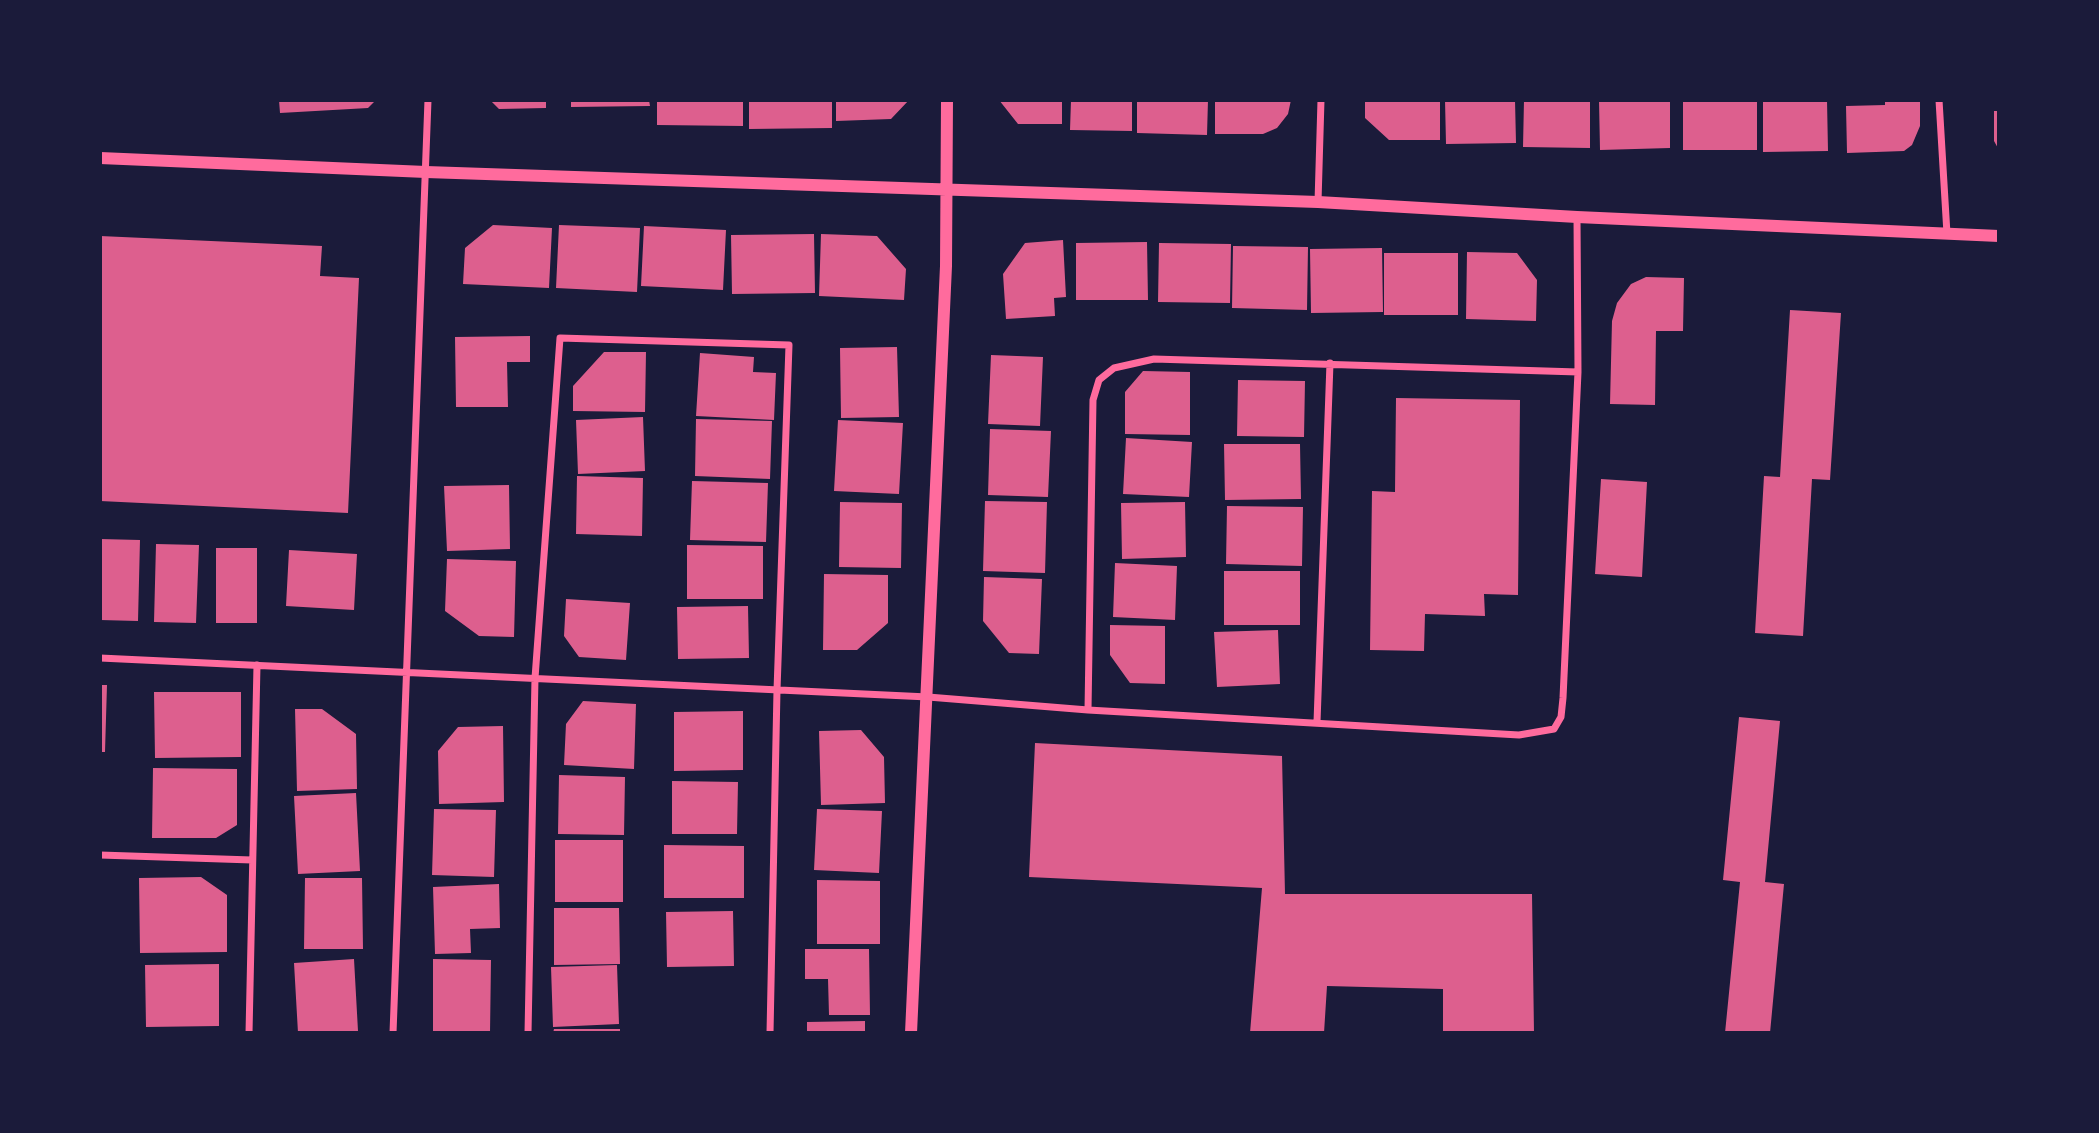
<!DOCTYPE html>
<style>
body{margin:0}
#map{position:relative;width:2099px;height:1133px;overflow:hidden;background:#1b1b3a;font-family:Quicksand,sans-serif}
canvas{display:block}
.frame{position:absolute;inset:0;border:102px solid #1b1b3a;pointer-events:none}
</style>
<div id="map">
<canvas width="2099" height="1133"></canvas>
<div class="frame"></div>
</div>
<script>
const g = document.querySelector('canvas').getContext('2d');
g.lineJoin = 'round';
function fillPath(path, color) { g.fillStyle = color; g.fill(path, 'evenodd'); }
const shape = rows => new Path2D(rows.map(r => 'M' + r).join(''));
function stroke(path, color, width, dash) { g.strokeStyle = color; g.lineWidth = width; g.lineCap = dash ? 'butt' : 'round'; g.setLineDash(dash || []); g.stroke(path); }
fillPath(shape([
 [279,100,376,100,368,108,280,113],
 [490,100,546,100,546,108,499,109],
 [571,100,649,100,650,106,571,107],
 [657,100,743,100,743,126,657,125],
 [749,100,832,100,832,128,749,129],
 [836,100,909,100,891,119,836,121],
 [999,100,1062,100,1062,124,1018,124],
 [1071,100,1132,100,1132,131,1070,130],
 [1137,100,1208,100,1207,135,1137,133],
 [1215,100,1291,100,1288,114,1277,128,1263,134,1215,134],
 [1365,100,1440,100,1440,140,1389,140,1365,118],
 [1445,100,1515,100,1516,143,1446,144],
 [1524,100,1590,100,1590,148,1523,147],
 [1599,100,1670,100,1670,148,1600,150],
 [1683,100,1757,100,1757,150,1683,150],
 [1763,100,1827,100,1828,151,1763,152],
 [1885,100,1920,100,1920,126,1912,145,1904,151,1847,153,1846,106,1885,105],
 [1994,111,1999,111,1999,150,1994,141],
 [493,225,552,228,549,288,463,284,465,248],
 [559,225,640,228,637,292,556,288],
 [644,226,726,230,723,290,641,286],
 [814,234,815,293,732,294,731,235],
 [821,234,877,236,906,269,904,300,819,296],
 [100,236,322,246,320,276,359,278,348,513,100,501],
 [1063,240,1066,297,1054,298,1055,316,1006,319,1003,274,1025,243],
 [1147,242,1148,300,1076,300,1076,243],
 [1159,243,1231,244,1230,303,1158,302],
 [1233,246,1308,247,1307,310,1232,308],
 [1382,248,1383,312,1311,313,1310,249],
 [1467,252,1517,253,1537,280,1536,321,1466,319],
 [1384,253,1458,253,1458,315,1384,315],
 [1646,277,1684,278,1683,331,1656,331,1655,405,1610,404,1612,321,1617,303,1631,284],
 [1790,310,1841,313,1830,480,1812,479,1803,636,1755,633,1764,476,1780,477],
 [530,336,530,362,507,362,508,407,456,407,455,337],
 [897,347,899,417,841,418,840,348],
 [604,352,646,352,645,412,573,411,573,386],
 [700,353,754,357,753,372,776,373,774,420,696,416],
 [991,355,1043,357,1040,426,988,424],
 [1143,371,1190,372,1190,435,1125,434,1125,392],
 [1238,380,1305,381,1304,437,1237,436],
 [1396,398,1520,400,1518,595,1484,594,1485,616,1425,614,1424,651,1370,650,1372,491,1395,492],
 [643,417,645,471,578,474,576,420],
 [696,419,772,421,770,479,695,476],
 [838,420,903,423,899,494,834,491],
 [990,429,1051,431,1048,497,988,495],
 [1126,438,1192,442,1189,497,1123,494],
 [1224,444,1300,444,1301,499,1225,500],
 [577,476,643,478,642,536,576,534],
 [1601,479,1647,482,1642,577,1595,574],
 [692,481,768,483,766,542,690,540],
 [509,485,510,549,447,551,444,486],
 [985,501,1047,502,1045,573,983,571],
 [840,502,902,503,901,568,839,567],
 [1185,502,1186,557,1122,559,1121,503],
 [1227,506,1303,507,1302,566,1226,564],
 [100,539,140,540,138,621,100,620],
 [156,544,199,545,196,623,154,622],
 [687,545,763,546,763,599,687,599],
 [216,548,257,548,257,623,216,623],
 [289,550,357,554,354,610,286,606],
 [447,559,516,561,514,637,479,636,445,611],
 [1115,563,1177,566,1175,620,1113,617],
 [1224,571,1300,571,1300,625,1224,625],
 [824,574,888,575,888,623,857,650,823,650],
 [984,577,1042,579,1039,654,1009,653,983,621],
 [566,599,630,603,626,660,579,657,564,636],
 [748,606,749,658,678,659,677,607],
 [1110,625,1165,626,1165,684,1130,683,1110,655],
 [1278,630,1280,684,1217,687,1214,632],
 [100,685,107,685,105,752,100,752],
 [154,692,241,692,241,757,155,758],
 [583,701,636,704,634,769,564,765,566,724],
 [295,709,322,709,356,734,357,789,297,791],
 [743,711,743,770,674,771,674,712],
 [1739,717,1780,721,1765,882,1784,884,1770,1033,1725,1033,1740,882,1723,880],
 [503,726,504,802,439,804,438,751,458,727],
 [861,730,884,757,885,803,821,805,819,731],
 [1035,743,1282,756,1285,894,1532,894,1534,1033,1443,1033,1443,989,1327,986,1324,1033,1250,1033,1262,888,1029,877],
 [153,768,237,769,237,825,216,838,152,838],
 [559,775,625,777,624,835,558,834],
 [672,781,738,782,737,834,672,834],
 [356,793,360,871,298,874,294,796],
 [434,809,496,810,494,877,432,875],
 [817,809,882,811,879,873,814,870],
 [555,840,623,840,623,902,555,902],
 [664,845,744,846,744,898,664,898],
 [201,877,227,895,227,952,140,953,139,878],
 [305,878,362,878,363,949,304,949],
 [817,880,880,881,880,944,817,944],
 [499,884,500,928,470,929,471,953,435,954,433,887],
 [554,908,619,908,620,964,554,965],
 [733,911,734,966,667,967,666,912],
 [805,949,869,949,870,1015,829,1015,828,979,805,979],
 [354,959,358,1031,298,1033,294,963],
 [433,959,491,960,490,1033,433,1033],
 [219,964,219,1026,146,1027,145,965],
 [617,965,619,1024,553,1027,551,967],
 [865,1021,865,1033,807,1033,807,1022],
 [554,1029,620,1029,620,1033,553,1033]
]), '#dd5f8e');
stroke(shape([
 [1939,100,1947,234],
 [1318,202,1321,100],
 [100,658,928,697,1088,710,1519,735,1554,729,1561,717,1563,698,1578,372,1577,217],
 [1088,710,1093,400,1099,380,1114,368,1154,359,1578,372],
 [1317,722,1330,363],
 [100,855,252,860],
 [249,1033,257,665],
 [393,1033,428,100],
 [528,1033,535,678,560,338,789,345,777,690,770,1033]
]), '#ff6b9d', 7);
stroke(shape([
 [100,158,426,172,1318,202,1577,217,1999,236],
 [911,1033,946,266,947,100]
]), '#ff6b9d', 12);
</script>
